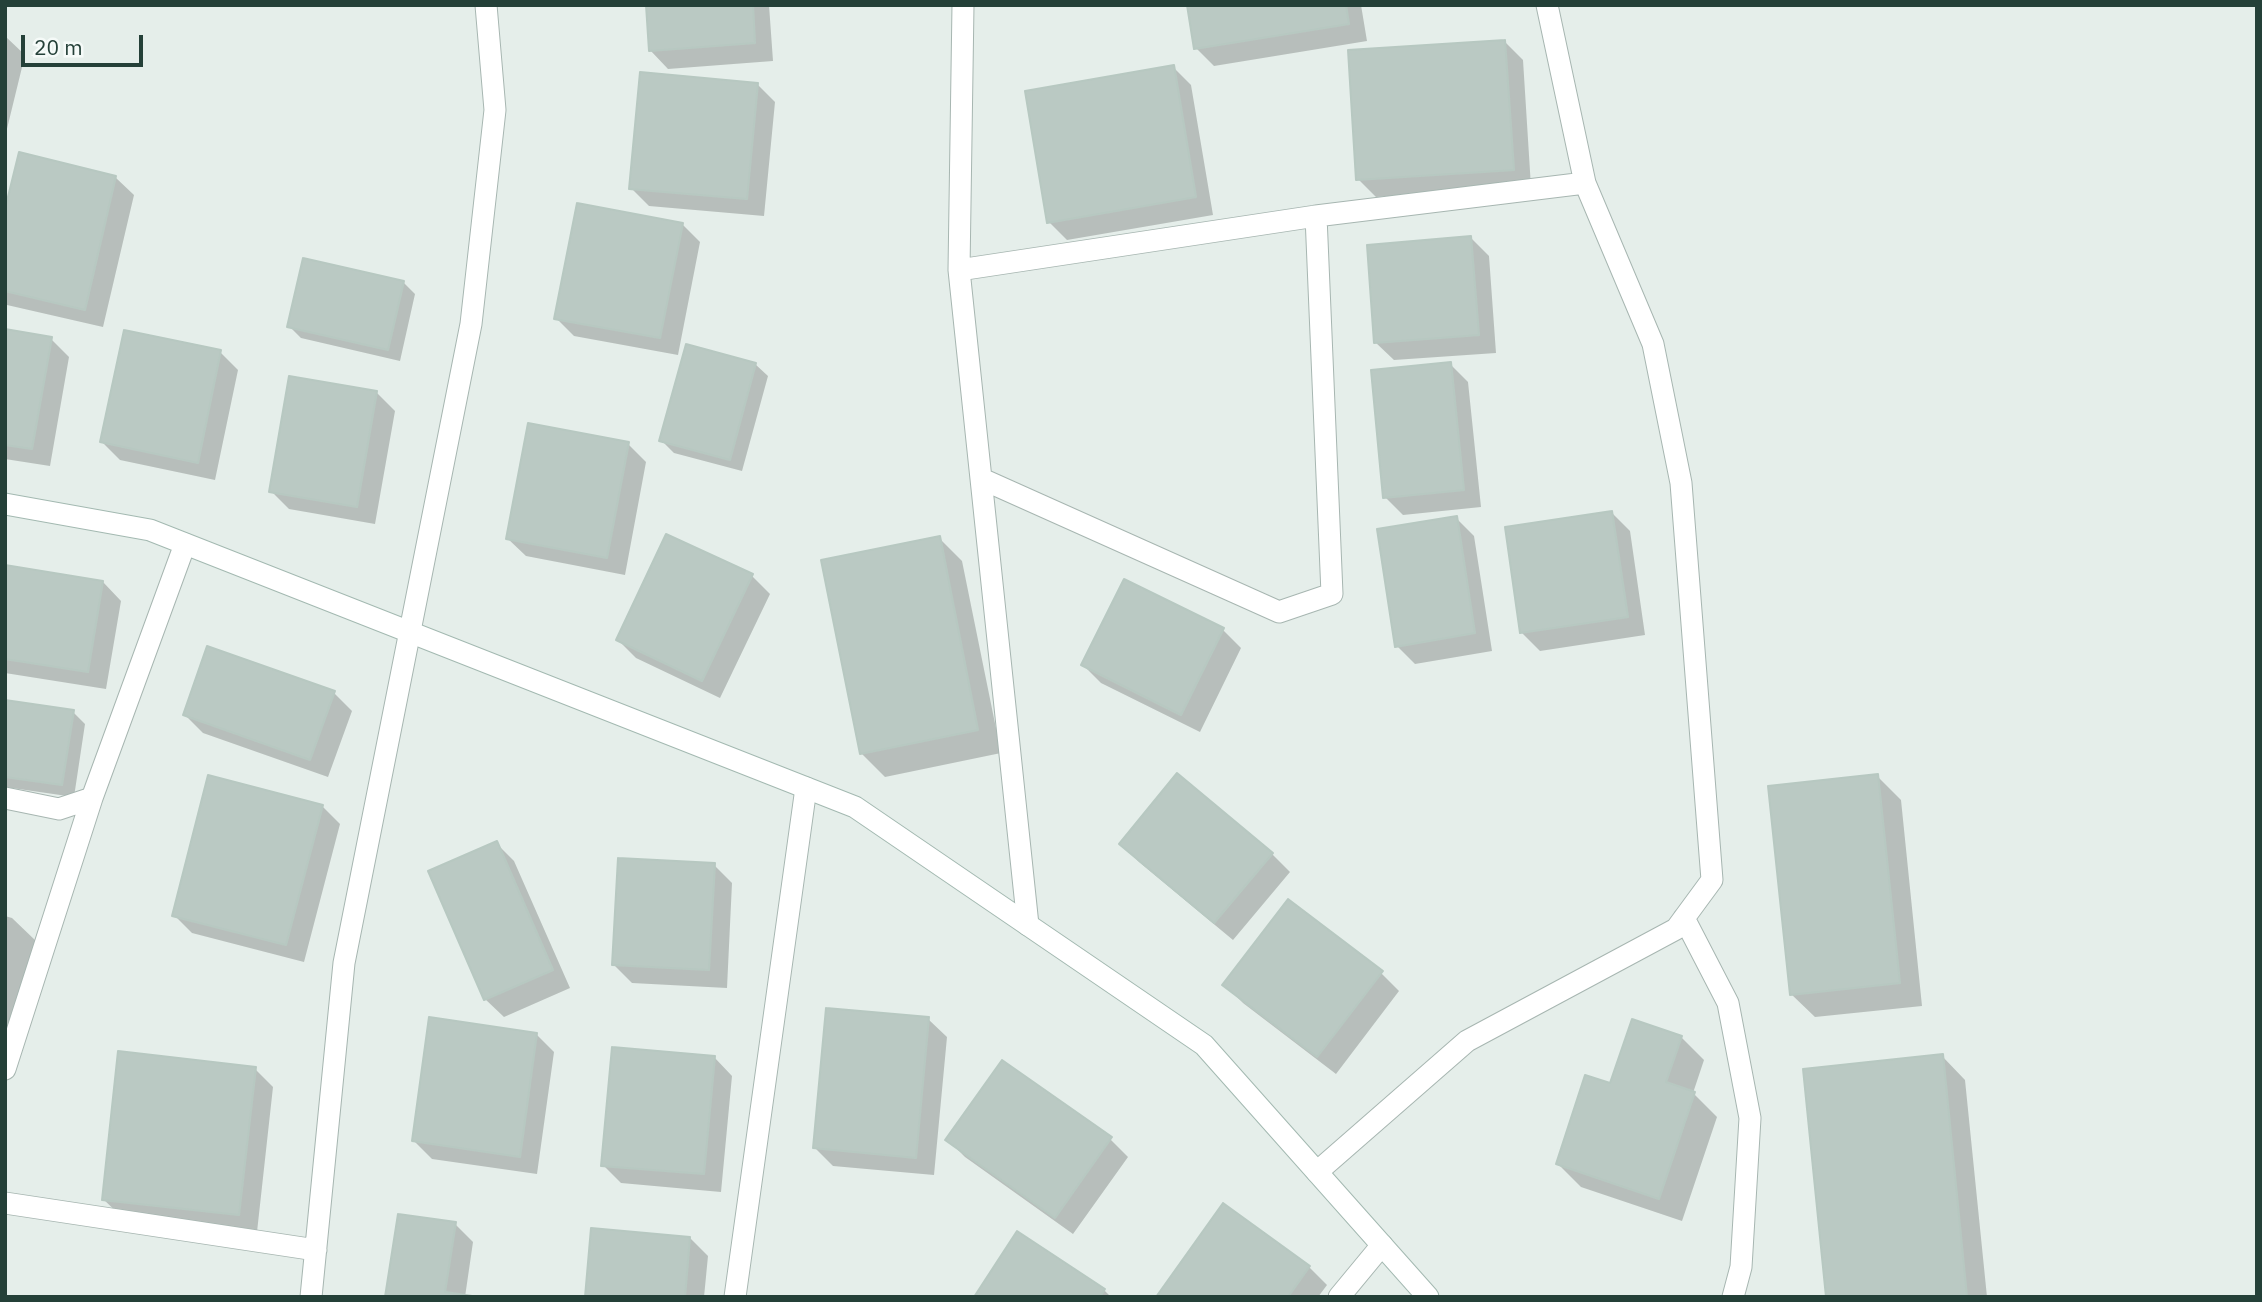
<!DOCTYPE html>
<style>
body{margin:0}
#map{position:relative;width:2262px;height:1302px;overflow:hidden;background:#e5eeea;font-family:"IBM Plex Sans",sans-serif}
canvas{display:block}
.frame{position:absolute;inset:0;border:7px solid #244038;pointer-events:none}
.scale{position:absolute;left:21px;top:35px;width:122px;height:32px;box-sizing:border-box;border:4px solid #244038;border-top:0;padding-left:9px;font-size:21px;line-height:24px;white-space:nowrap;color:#244038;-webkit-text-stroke:5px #f5faf8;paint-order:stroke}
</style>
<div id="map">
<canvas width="2262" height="1302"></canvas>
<div class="frame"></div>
<div class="scale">20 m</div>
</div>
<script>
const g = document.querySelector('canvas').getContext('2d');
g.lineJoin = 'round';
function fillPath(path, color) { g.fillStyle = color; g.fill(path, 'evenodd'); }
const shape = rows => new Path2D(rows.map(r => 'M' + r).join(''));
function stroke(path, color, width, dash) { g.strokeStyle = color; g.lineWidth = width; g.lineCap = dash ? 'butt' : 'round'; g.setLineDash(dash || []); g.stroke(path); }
fillPath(shape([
 [647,5,769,5,773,61,668,69,650,50],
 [1189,5,1361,5,1367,41,1214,66,1196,48],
 [5,36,25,55,5,137],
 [1505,42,1523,60,1531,187,1376,197,1358,179],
 [1173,67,1191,85,1213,215,1067,240,1049,222],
 [757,84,775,102,764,216,649,206,631,188],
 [115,177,134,195,103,327,7,305,5,217],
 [682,224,700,242,678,355,574,336,556,318],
 [1471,238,1489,256,1496,353,1394,360,1375,342],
 [403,282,415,294,400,361,301,338,289,326],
 [5,331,51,339,69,357,50,466,5,459],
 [220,352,238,370,215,480,120,460,102,442],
 [755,364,768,376,742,471,674,453,661,440],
 [1450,364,1468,382,1481,507,1403,515,1385,497],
 [377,393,395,411,375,524,289,509,271,491],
 [628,444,646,462,625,575,526,556,507,538],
 [1612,513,1630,531,1645,635,1540,651,1522,633],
 [1456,518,1474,536,1492,651,1415,664,1397,646],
 [939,538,962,561,1001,753,885,777,862,754],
 [5,567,103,582,121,601,106,689,5,673],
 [752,576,770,594,720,698,636,658,618,640],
 [1223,630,1241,648,1200,732,1101,683,1083,665],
 [334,693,352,711,328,777,203,733,185,715],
 [5,702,73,712,85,724,74,797,5,787],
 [1877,776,1901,800,1922,1006,1815,1017,1791,994],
 [322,806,340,824,304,962,192,933,174,915],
 [496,843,514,861,570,988,504,1017,485,999],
 [1121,844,1272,854,1290,872,1233,940,1139,862],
 [714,865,732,883,727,988,632,983,614,965],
 [5,916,12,918,36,941,5,1033],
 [1381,973,1399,991,1336,1074,1243,1003,1225,985],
 [928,1019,947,1037,934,1175,833,1166,815,1148],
 [536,1034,554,1052,537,1174,432,1159,414,1141],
 [1681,1037,1704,1060,1693,1093,1717,1117,1682,1221,1581,1187,1558,1164,1611,1085],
 [1942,1056,1965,1080,1987,1297,1828,1297],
 [714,1057,732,1076,721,1192,621,1183,603,1165],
 [255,1069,273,1087,257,1232,122,1217,103,1199],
 [947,1139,1110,1139,1128,1157,1073,1234,965,1157],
 [455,1224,473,1242,465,1297,387,1297],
 [690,1238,708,1256,704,1297,587,1297],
 [1309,1267,1327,1285,1318,1297,1158,1297],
 [1104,1290,1111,1297,976,1297]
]), '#0003');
const building = shape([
 [646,5,753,5,755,43,649,51,646,5],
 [1187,5,1346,5,1349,24,1194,49,1187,5],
 [1505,40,1514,170,1356,180,1348,50,1505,40],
 [1174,65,1196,197,1047,223,1025,91,1174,65],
 [640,72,758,83,747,199,629,189,640,72],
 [19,152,116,176,85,310,5,291,5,209,19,152],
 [577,203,683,223,660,338,554,319,577,203],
 [1471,236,1479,335,1374,343,1367,245,1471,236],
 [303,258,404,281,388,350,287,327,303,258],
 [5,329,52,337,32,449,5,445,5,329],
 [124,330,221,350,198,463,100,442,124,330],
 [686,344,756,363,730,460,659,441,686,344],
 [1451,362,1464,490,1383,498,1371,370,1451,362],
 [289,376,377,391,357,507,269,492,289,376],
 [528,423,629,442,607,558,506,539,528,423],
 [1612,511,1628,617,1520,633,1505,527,1612,511],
 [1457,516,1475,633,1395,647,1377,529,1457,516],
 [666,534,753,574,702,681,616,640,666,534],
 [940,536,978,730,860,754,821,560,940,536],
 [5,565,103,581,88,672,5,659,5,565],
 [1124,579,1224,628,1181,715,1081,665,1124,579],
 [207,646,335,691,310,760,183,715,207,646],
 [5,700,74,710,62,785,5,777,5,700],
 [1177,773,1273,853,1214,923,1119,844,1177,773],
 [1878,774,1900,983,1790,995,1768,786,1878,774],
 [208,775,323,805,286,945,172,916,208,775],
 [497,841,553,970,484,1000,428,871,497,841],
 [618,858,715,863,709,970,612,965,618,858],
 [1288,899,1383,971,1317,1057,1222,985,1288,899],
 [826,1008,929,1017,916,1158,813,1148,826,1008],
 [429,1017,537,1033,520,1157,412,1141,429,1017],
 [1632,1019,1682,1036,1666,1082,1695,1092,1659,1199,1556,1164,1585,1075,1610,1083,1632,1019],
 [612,1047,715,1056,704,1174,601,1166,612,1047],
 [118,1051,256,1067,239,1215,102,1200,118,1051],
 [1943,1054,1967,1297,1826,1297,1803,1069,1943,1054],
 [1002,1060,1112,1137,1055,1218,945,1140,1002,1060],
 [1223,1203,1310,1266,1288,1297,1156,1297,1223,1203],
 [398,1214,456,1222,445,1292,479,1297,385,1297,398,1214],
 [591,1228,690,1237,685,1297,585,1297,591,1228],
 [1017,1231,1105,1289,1100,1297,974,1297,1017,1231]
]);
fillPath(building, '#bac9c3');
stroke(building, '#b7c8c1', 2);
const street = shape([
 [963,5,959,270,1028,925],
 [959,270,1316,216,1585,183],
 [982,479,1279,612,1332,594,1316,216],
 [5,798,59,809,92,798,185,544],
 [1684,918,1728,1003,1750,1118,1741,1267,1733,1297],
 [5,1069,92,798],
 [1317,1172,1467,1041,1676,929,1712,880,1681,483,1653,344,1585,183,1547,5],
 [5,1203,316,1250],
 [311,1297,344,963,471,324,495,110,486,5],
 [735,1297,806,788],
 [1339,1297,1382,1245]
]);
const secondary = shape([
 [5,504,150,530,855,807,1204,1045,1428,1297]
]);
stroke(street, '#a7b6b1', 23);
stroke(secondary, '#a3b9b1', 23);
stroke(street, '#fff', 21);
stroke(secondary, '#fff', 21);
</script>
